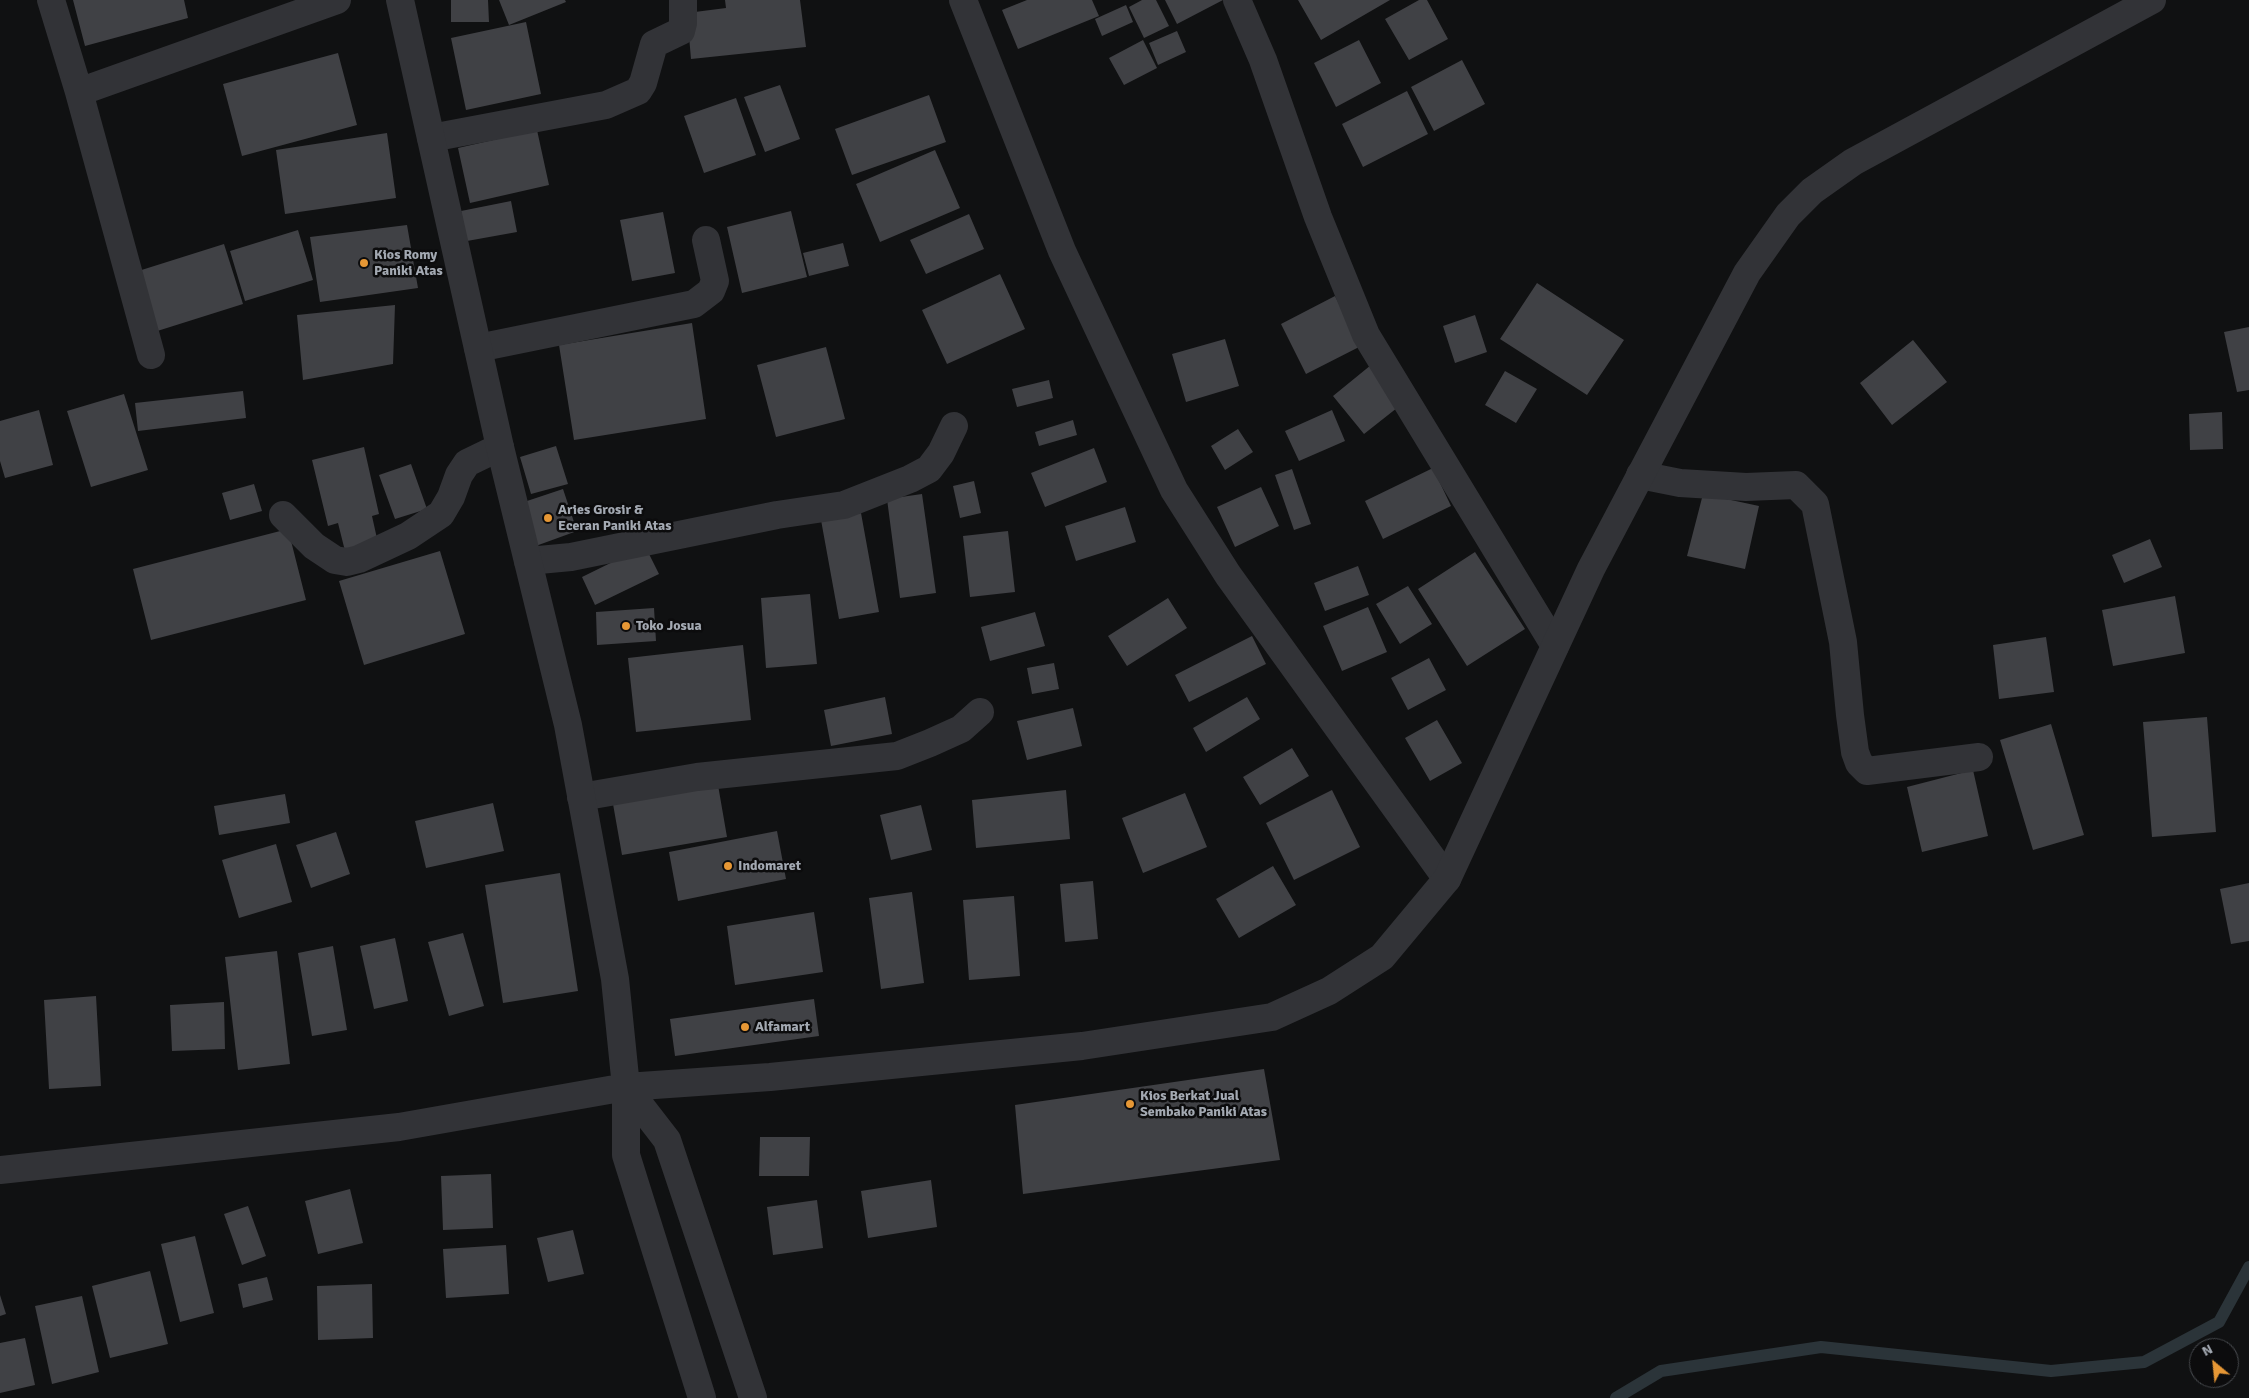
<!DOCTYPE html>
<style>
body{margin:0}
#map{position:relative;width:2249px;height:1398px;overflow:hidden;background:#101112;font-family:Signika,sans-serif}
canvas{display:block}
.north{position:absolute;left:2189px;top:1338px;width:50px;height:50px;box-sizing:border-box;background:#0c0c0d;border:1px solid #484b4f;border-radius:50%;rotate:332deg;font-size:14px;font-weight:700;line-height:20px;text-align:center;color:#a3a9b2}
.north::after{content:'';display:block;margin:auto;width:18px;height:22px;background:#e69735;clip-path:polygon(50% 0,100% 100%,50% 72%,0 100%)}
</style>
<div id="map">
<canvas width="2249" height="1398"></canvas>
<div class="north">N</div>
</div>
<script>
const g = document.querySelector('canvas').getContext('2d');
g.lineJoin = 'round';
const shape = rows => new Path2D(rows.map(r => 'M' + r).join(''));
function stroke(path, color, width, dash) { g.strokeStyle = color; g.lineWidth = width; g.lineCap = dash ? 'butt' : 'round'; g.setLineDash(dash || []); g.stroke(path); }
function fillPath(path, color) { g.fillStyle = color; g.fill(path, 'evenodd'); }
function write(font, color, halo, rows, align = 'center') {
  g.font = font + ' Signika,sans-serif'; g.lineWidth = 5; g.setLineDash([]); g.textBaseline = 'middle'; g.strokeStyle = halo; g.fillStyle = color; for (const [text, x, y, turn = 0] of rows) {
    g.save(); g.translate(x, y); g.rotate((+turn || 0) * Math.PI / 180); g.textAlign = isNaN(turn) ? turn : align; if (halo) g.strokeText(text, 0, 0); g.fillText(text, 0, 0); g.restore();
  }
}
stroke(shape([
 [1616,1398,1661,1371,1821,1347,2051,1371,2144,1362,2219,1322,2249,1267]
]), '#2b3439', 12);
fillPath(shape([
 [73,0,184,0,188,18,85,46],
 [451,0,488,0,489,22,451,22],
 [499,0,565,0,566,2,509,25],
 [725,0,800,0,806,47,691,59,687,13,726,8],
 [1027,0,1092,0,1099,16,1018,49,1002,10],
 [1142,0,1156,0,1169,26,1144,38,1129,7],
 [1165,0,1223,0,1177,24],
 [1298,0,1390,0,1321,40],
 [1419,0,1427,0,1448,39,1409,60,1385,19],
 [1126,5,1133,22,1102,36,1095,19],
 [526,22,541,94,466,110,451,38],
 [1177,31,1186,52,1158,65,1149,43],
 [1143,40,1157,68,1124,85,1109,58],
 [1359,40,1381,83,1336,107,1314,63],
 [338,53,357,125,242,156,223,84],
 [1462,60,1485,104,1434,131,1411,87],
 [780,85,800,139,765,152,744,97],
 [1407,91,1428,134,1363,167,1342,124],
 [929,95,946,142,852,175,835,129],
 [736,98,756,155,704,173,684,116],
 [537,130,549,185,470,203,458,148],
 [387,133,396,198,285,214,276,150],
 [935,150,960,208,880,242,856,184],
 [511,201,517,232,467,241,461,211],
 [791,211,807,277,742,293,727,227],
 [663,212,675,273,632,281,620,220],
 [969,214,984,249,926,274,910,240],
 [407,225,418,288,320,302,310,237],
 [298,230,313,280,245,301,230,251],
 [843,243,849,266,809,276,803,253],
 [224,244,243,304,151,333,132,273],
 [1000,274,1025,329,947,364,922,310],
 [1537,283,1624,340,1587,395,1500,339],
 [1335,296,1361,346,1306,374,1281,324],
 [395,305,393,364,303,380,297,315],
 [1475,315,1487,352,1455,363,1443,326],
 [692,323,706,419,574,440,559,345],
 [2249,327,2249,390,2237,392,2224,332],
 [1225,339,1239,386,1186,402,1172,354],
 [1913,340,1947,382,1892,425,1860,383],
 [826,347,845,419,776,437,757,365],
 [1371,365,1402,404,1364,434,1333,396],
 [1505,371,1537,389,1516,423,1485,405],
 [1049,380,1053,398,1017,407,1012,389],
 [243,391,246,418,138,431,135,403],
 [124,394,148,470,91,487,67,411],
 [39,410,53,465,5,478,0,461,0,421],
 [1332,410,1345,441,1299,461,1285,431],
 [2222,412,2223,449,2190,450,2189,414],
 [1073,420,1077,435,1039,446,1035,432],
 [1238,429,1253,452,1225,470,1211,446],
 [556,446,568,484,531,494,520,457],
 [364,447,379,514,372,516,378,543,345,551,338,523,328,526,312,460],
 [1094,448,1107,482,1045,507,1031,473],
 [411,464,427,509,395,519,379,475],
 [1433,468,1451,506,1383,539,1365,501],
 [1292,469,1311,524,1294,530,1275,475],
 [974,481,981,513,960,518,953,486],
 [254,484,262,511,230,520,222,493],
 [1261,487,1279,526,1235,547,1217,507],
 [563,489,577,531,533,547,518,504],
 [922,494,936,593,900,598,887,499],
 [1703,494,1759,506,1745,569,1687,556],
 [1125,507,1136,542,1076,561,1065,526],
 [861,513,879,612,839,619,821,520],
 [288,529,306,600,151,640,133,569],
 [1008,531,1015,592,970,597,963,536],
 [2150,539,2162,567,2124,583,2112,555],
 [645,546,659,574,595,605,582,577],
 [440,551,465,634,364,665,339,581],
 [1475,552,1525,629,1467,666,1418,589],
 [1358,566,1369,595,1325,611,1314,583],
 [1408,586,1432,624,1400,644,1376,604],
 [810,594,817,664,766,668,761,598],
 [2175,596,2185,653,2113,666,2102,610],
 [1168,598,1187,628,1127,666,1108,636],
 [1368,607,1387,652,1342,671,1323,626],
 [654,608,656,641,597,645,596,612],
 [1035,612,1045,646,990,661,981,627],
 [1252,636,1266,664,1189,702,1175,675],
 [2046,637,2054,692,1999,699,1993,645],
 [743,645,751,720,636,732,628,658],
 [1429,658,1446,690,1408,710,1391,678],
 [1054,663,1059,689,1032,694,1027,668],
 [885,697,892,734,831,746,824,710],
 [1247,697,1260,719,1206,752,1193,728],
 [1073,708,1082,746,1027,760,1017,721],
 [2207,717,2216,832,2152,837,2143,722],
 [1437,720,1462,763,1430,781,1405,738],
 [2051,724,2084,835,2033,850,2000,740],
 [1292,748,1309,776,1260,805,1243,777],
 [1973,770,1988,836,1922,852,1907,787],
 [718,785,727,837,622,855,613,804],
 [1066,790,1070,839,976,848,972,800],
 [1332,790,1360,847,1294,880,1266,823],
 [1185,793,1207,847,1143,873,1122,818],
 [285,794,290,823,219,835,214,806],
 [493,803,504,851,426,868,415,821],
 [921,805,932,850,891,860,880,815],
 [777,831,786,879,678,901,669,852],
 [336,832,350,874,311,888,296,845],
 [276,844,292,902,239,918,222,860],
 [1273,866,1296,905,1239,938,1216,899],
 [560,873,578,991,503,1003,485,885],
 [1093,881,1098,939,1065,942,1060,884],
 [2249,883,2249,941,2231,944,2220,889],
 [912,892,924,983,881,989,869,898],
 [1014,896,1020,976,969,980,963,900],
 [814,912,823,972,735,985,727,926],
 [463,933,484,1006,449,1016,428,942],
 [395,938,408,1001,374,1009,360,946],
 [333,946,347,1030,312,1036,298,953],
 [277,951,290,1064,238,1070,225,957],
 [96,996,101,1086,49,1089,44,1000],
 [814,999,819,1036,675,1056,670,1019],
 [224,1002,225,1049,172,1051,170,1005],
 [1264,1069,1280,1160,1023,1194,1015,1105],
 [760,1137,810,1137,809,1176,759,1176],
 [491,1174,493,1228,443,1230,441,1176],
 [931,1180,937,1227,868,1238,861,1191],
 [350,1189,363,1243,318,1254,305,1201],
 [817,1200,823,1248,773,1255,767,1207],
 [248,1206,266,1256,242,1265,224,1214],
 [573,1230,584,1274,548,1282,537,1238],
 [195,1236,214,1313,180,1322,161,1244],
 [506,1245,509,1294,446,1298,443,1249],
 [150,1271,168,1344,110,1358,92,1286],
 [267,1277,273,1300,243,1308,238,1284],
 [372,1284,373,1338,318,1340,317,1286],
 [0,1295,6,1314,0,1316],
 [82,1296,99,1372,52,1384,35,1306],
 [25,1338,35,1385,0,1393,0,1343]
]), '#404145');
stroke(shape([
 [51,0,79,92,151,355],
 [963,0,1062,251,1174,490,1228,575,1447,879],
 [1237,0,1263,60,1318,217,1366,335,1555,646],
 [79,92,337,0],
 [431,138,606,105,638,91,643,83,654,44,681,31,683,23,683,0],
 [478,348,694,304,711,291,715,281,706,240],
 [1640,475,1680,483,1746,487,1796,485,1815,504,1843,642,1850,715,1855,752,1859,763,1867,771,1979,757],
 [283,515,314,546,335,560,347,562,359,559,408,536,441,514,451,497,459,475,467,463,500,447],
 [528,561,571,557,777,515,844,505,910,479,929,469,941,453,954,426],
 [581,797,697,777,897,756,930,743,961,729,980,712]
]), '#323337', 28);
stroke(shape([
 [400,0,500,447,568,725,615,979,626,1087,626,1155,702,1398],
 [626,1087,667,1140,753,1398],
 [0,1170,399,1127,626,1087,770,1077,1082,1046,1272,1017,1329,991,1382,957,1447,879,1591,569,1747,273,1788,215,1812,191,1853,162,2152,0]
]), '#323337', 28);
for (const [x, y, r, color] of [
 [364,263,5,"#e69735"],
 [548,518,5,"#e69735"],
 [626,626,5,"#e69735"],
 [728,866,5,"#e69735"],
 [745,1027,5,"#e69735"],
 [1130,1104,5,"#e69735"]
]) { const dot = new Path2D(); dot.arc(x, y, r, 0, 2 * Math.PI); g.fillStyle = color; g.fill(dot); stroke(dot, '#0c0c0d', 2); }
write('bold 14px', '#a3a9b2', '#0c0c0d', [
 ["Kios Romy",374,255],
 ["Paniki Atas",374,271],
 ["Aries Grosir &",558,510],
 ["Eceran Paniki Atas",558,526],
 ["Toko Josua",636,626],
 ["Indomaret",738,866],
 ["Alfamart",755,1027],
 ["Kios Berkat Jual",1140,1096],
 ["Sembako Paniki Atas",1140,1112]
], 'left');
</script>
